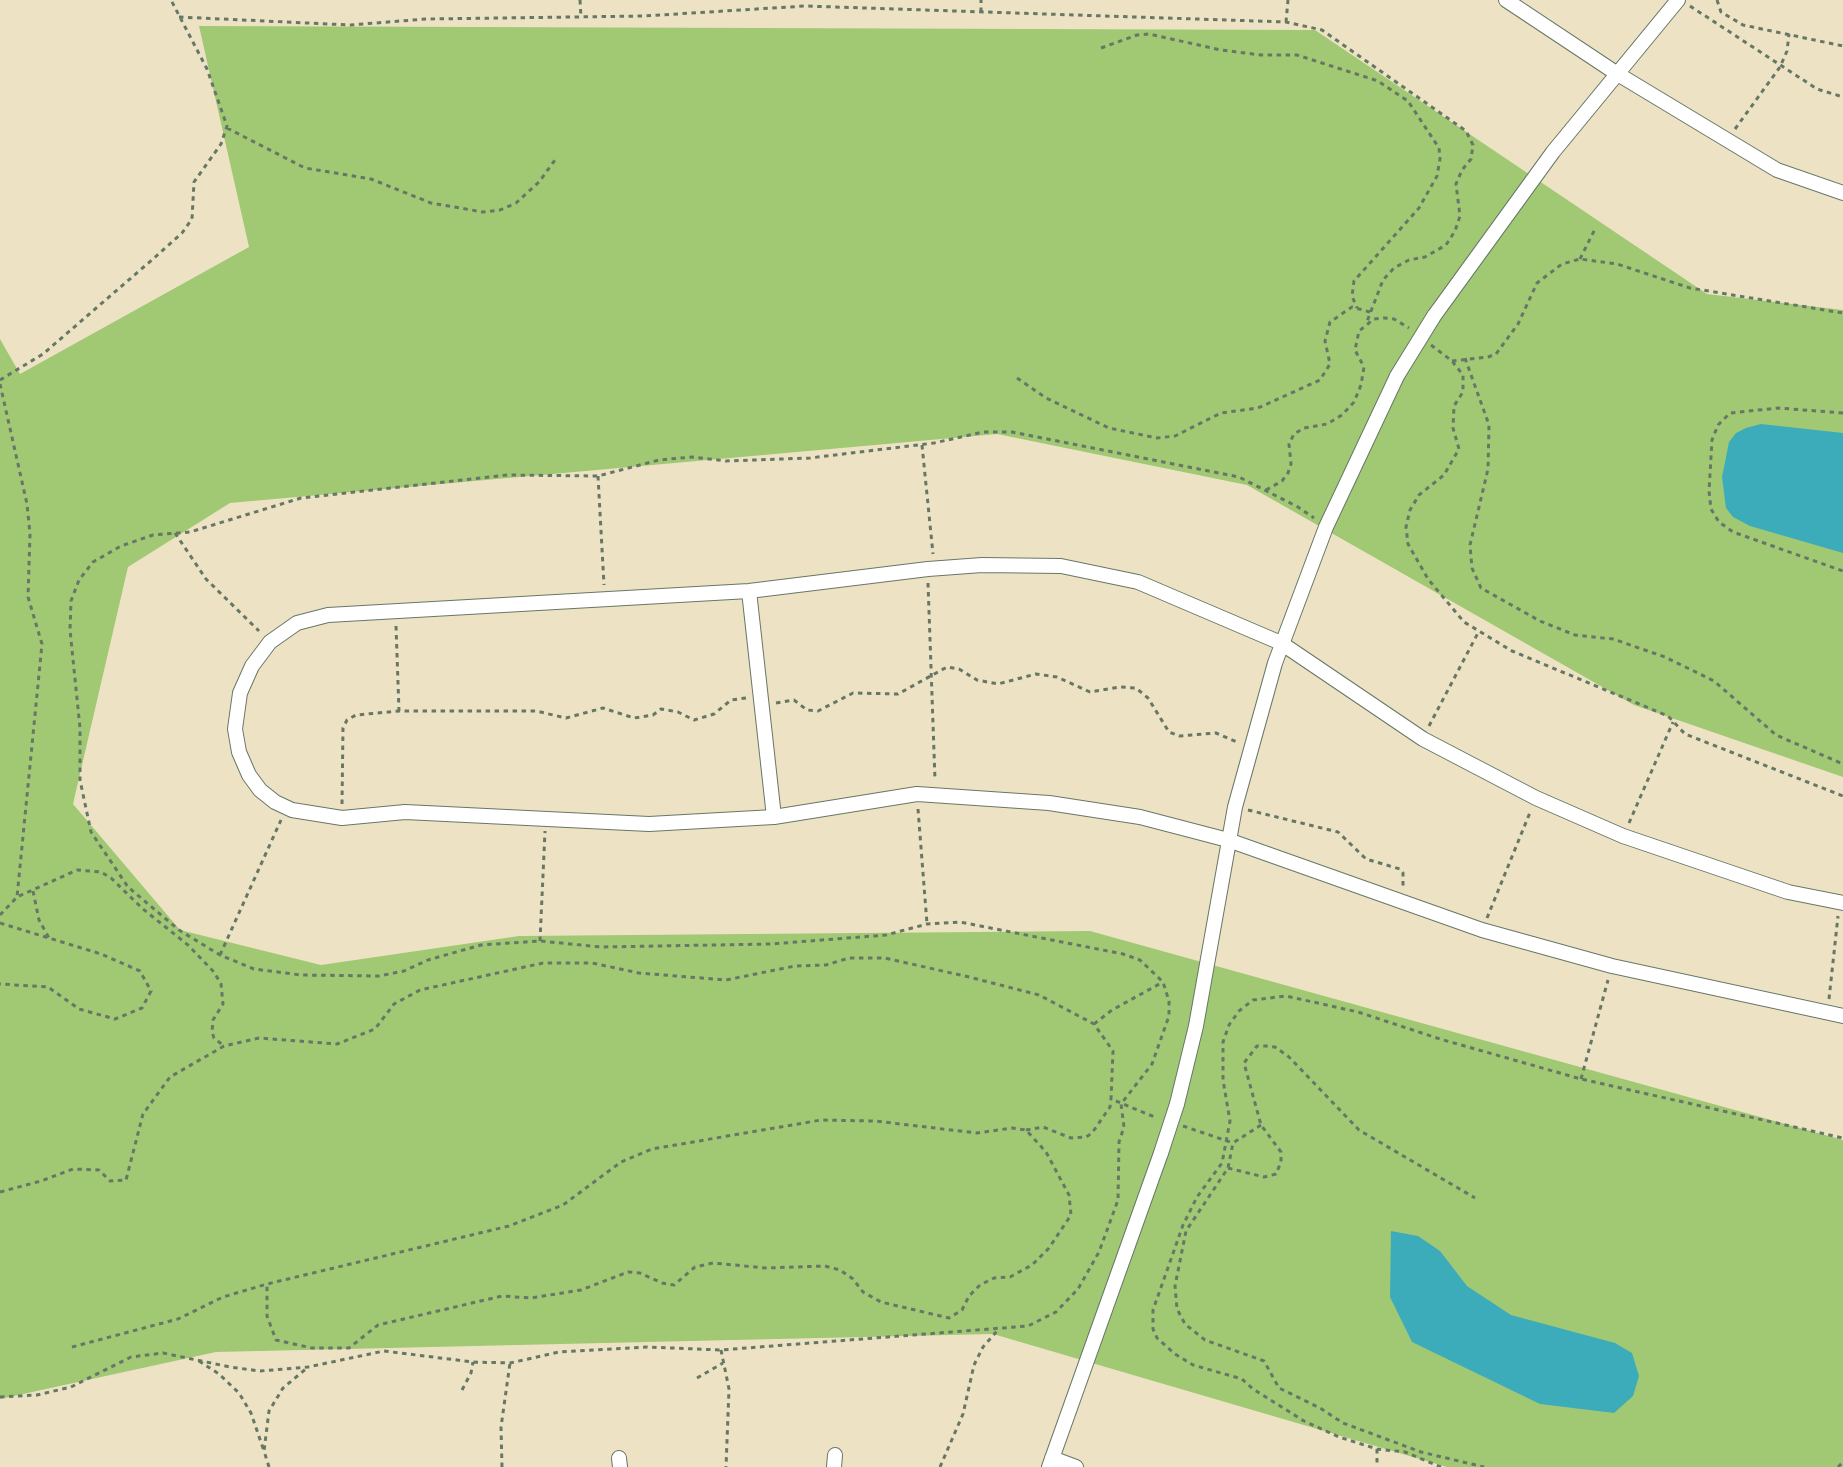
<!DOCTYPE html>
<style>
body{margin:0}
canvas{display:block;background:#ede3c4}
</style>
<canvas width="1843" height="1467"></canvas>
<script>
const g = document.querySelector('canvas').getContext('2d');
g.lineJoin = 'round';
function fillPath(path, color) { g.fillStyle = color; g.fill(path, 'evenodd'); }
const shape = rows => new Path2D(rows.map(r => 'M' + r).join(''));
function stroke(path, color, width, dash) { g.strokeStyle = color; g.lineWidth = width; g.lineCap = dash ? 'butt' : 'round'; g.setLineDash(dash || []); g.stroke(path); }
fillPath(shape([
 [199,26,1315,30,1707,294,1843,310,1843,777,1634,705,1247,485,997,434,230,503,128,567,73,804,180,930,321,965,519,936,1090,931,1843,1140,1843,1467,1447,1467,993,1334,216,1352,0,1399,0,339,20,374,249,247]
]), '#a1c974');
fillPath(shape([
 [1761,424,1843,433,1843,553,1750,526,1733,517,1726,508,1722,477,1729,442,1736,433,1746,428],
 [1391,1231,1418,1236,1440,1251,1467,1286,1511,1315,1615,1343,1632,1353,1639,1376,1633,1396,1614,1413,1540,1404,1412,1342,1390,1297]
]), '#3dacba');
const minor = shape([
 [1506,0,1616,73,1777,170,1843,193],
 [1434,316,1553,152,1678,0],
 [749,591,774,817],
 [1843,903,1788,892,1623,836,1536,798,1423,739,1281,643,1138,582,1061,566,982,565,928,569,749,591,328,615,297,623,270,642,252,666,240,693,235,729,239,752,249,775,260,790,275,802,292,810,342,818,405,812,649,824,774,817,917,794,1049,803,1140,817,1228,840,1482,930,1612,966,1843,1016],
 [1177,1104,1196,1026,1235,807,1275,663,1326,527,1397,376],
 [619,1458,620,1467],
 [1052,1458,1076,1467],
 [834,1467,835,1455],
 [1049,1467,1161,1153]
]);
stroke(minor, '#677766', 16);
stroke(shape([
 [580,0,581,18],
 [1717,0,1721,12,1743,25,1843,46],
 [1690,6,1817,89,1843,97],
 [981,12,981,0],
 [179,17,350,25,426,19,644,16,805,6,1286,22,1322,30,1466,131,1473,145,1471,159,1462,170,1456,184,1460,216,1455,231,1446,245,1425,257,1409,260,1394,268,1383,280,1366,324],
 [1286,22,1288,0],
 [1101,48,1137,35,1149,34,1221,50,1261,55,1297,55,1378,81,1408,101,1439,148,1440,159,1437,176,1419,208,1354,281,1352,296,1357,308],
 [227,128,305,168,371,179,431,203,483,212,500,210,516,203,539,182,555,160],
 [1735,129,1780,67,1787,51,1789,34],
 [1580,259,1595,229],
 [1431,345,1452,361,1463,375,1463,392,1454,406,1453,428,1459,449,1444,475,1419,495,1410,510,1406,527,1408,544,1428,579,1464,622,1512,651,1668,716,1685,734,1843,796],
 [1465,358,1489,425,1488,469,1470,545,1472,568,1481,588,1540,621,1575,635,1613,639,1665,657,1714,681,1776,735,1843,764],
 [1452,361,1488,357,1496,354,1518,324,1537,283,1562,264,1580,259,1617,264,1690,288,1843,313],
 [1017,378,1046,398,1109,428,1157,438,1175,436,1221,413,1258,408,1320,380,1330,364,1325,341,1330,322,1352,307,1370,312],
 [0,380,43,354,153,259,182,233,192,219,194,182,221,144,227,126,207,69,171,0],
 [0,384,27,504,30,534,28,597,42,644,17,897],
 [1843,413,1778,408,1730,413,1718,425,1712,440,1709,491,1711,509,1719,522,1733,532,1843,571],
 [922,445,933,554],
 [598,476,604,585],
 [1266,490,1282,481,1288,473,1291,464,1289,444,1294,434,1304,428,1327,424,1342,415,1354,402,1361,385,1364,367,1355,350,1359,331,1374,319,1384,318,1394,319,1409,328],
 [175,533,206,579,259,631],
 [928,583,935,780],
 [396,626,399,711],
 [776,703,794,700,807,710,818,711,853,693,898,694,947,667,959,669,977,680,998,684,1036,674,1057,677,1090,692,1120,687,1136,688,1148,698,1169,732,1180,736,1216,733,1239,743],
 [1429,726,1479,631],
 [342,804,343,728,347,720,356,715,399,711,536,711,566,718,603,708,634,718,653,715,661,709,678,712,694,720,714,714,731,700,746,698],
 [918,809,927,924],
 [1248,810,1338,832,1366,859,1400,869,1403,873,1403,888],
 [1629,823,1673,722],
 [33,891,39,920,49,938],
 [0,915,17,897,77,870,101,872,111,878,143,909,188,945,214,972,221,984,223,1004,213,1020,212,1032,214,1038,224,1046],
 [1487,918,1531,810],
 [0,923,101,954,140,971,151,991,142,1008,115,1019,79,1009,48,987,0,984],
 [540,941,545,831],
 [220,955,281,820],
 [1829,999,1838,916],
 [1094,1024,1112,1010,1163,982],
 [1581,1079,1608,980],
 [1261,1125,1233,1143,1228,1168,1186,1231,1175,1286,1177,1309,1185,1324,1205,1340,1264,1361,1279,1388,1320,1408,1343,1423,1421,1452,1484,1467],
 [1183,1126,1233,1143],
 [1026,1130,1043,1127,1071,1138,1086,1137,1092,1133,1110,1107,1111,1099],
 [1228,1168,1264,1177,1276,1174,1281,1162,1281,1152,1261,1125,1244,1063,1257,1046,1266,1046,1275,1047,1289,1057,1359,1130,1475,1198],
 [0,1192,41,1181,73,1169,99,1170,110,1181,126,1180,143,1114,170,1077,224,1046,259,1038,337,1044,375,1029,394,1004,420,990,543,963,592,963,639,973,726,980,795,966,826,965,849,958,885,958,969,977,1039,995,1094,1024,1113,1051,1111,1099,1157,1118],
 [72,1347,178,1319,223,1297,267,1284,509,1226,563,1205,621,1162,652,1149,821,1120,875,1121,977,1133,1012,1128,1026,1130,1046,1152,1069,1195,1071,1215,1049,1248,1032,1265,1010,1277,994,1278,980,1285,969,1296,962,1310,949,1318,881,1302,863,1292,853,1279,840,1270,825,1266,766,1268,713,1263,695,1267,674,1285,662,1283,640,1273,628,1272,581,1290,531,1298,502,1296,378,1325,349,1348,312,1348,276,1340,267,1316,267,1284],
 [721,1350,729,1389,726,1467],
 [199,1361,219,1374,239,1393,251,1413,264,1451],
 [697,1378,723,1363],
 [462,1390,471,1373,473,1362],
 [0,1397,37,1395,71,1387,131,1357,163,1353,230,1367,260,1371,308,1367,384,1351,473,1362,510,1363,559,1352,647,1347,721,1350,1028,1326,1056,1312,1078,1289,1099,1252,1118,1200,1119,1142,1124,1127,1121,1104,1152,1064,1169,1016,1169,1001,1163,982,1140,960,1123,954,960,922,927,924,886,935,771,944,601,947,540,941,481,945,428,960,404,971,379,976,301,975,254,969,220,955,179,930,128,887,91,832,80,780,80,728,70,630,71,601,79,580,93,562,121,546,153,535,190,532,301,498,508,475,598,476,659,460,692,457,726,461,810,458,934,443,983,432,1012,432,1239,477,1298,507,1314,518],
 [1377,1449,1377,1467],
 [269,1467,264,1451,269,1411,283,1388,307,1368],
 [502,1467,501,1427,510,1363],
 [940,1467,963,1414,974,1365,983,1347,997,1331],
 [1441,1467,1405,1452,1377,1449,1339,1437,1304,1421,1253,1389,1242,1379,1193,1365,1175,1354,1157,1338,1153,1329,1153,1310,1183,1225,1197,1197,1222,1163,1230,1121,1223,1080,1223,1042,1229,1025,1239,1011,1253,1000,1286,996,1358,1012,1440,1039,1581,1079,1843,1138],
 [1838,1467,1843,1462]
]), '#677766', 3, [4.5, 4.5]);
stroke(minor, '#fff', 14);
const minorBridge = shape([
 [1397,376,1434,316],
 [1161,1153,1177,1104]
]);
stroke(minorBridge, '#677766', 16, []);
stroke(minorBridge, '#fff', 14);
</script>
